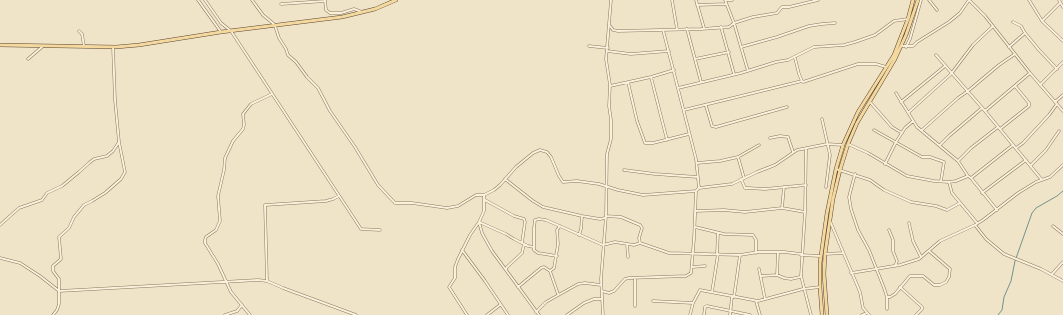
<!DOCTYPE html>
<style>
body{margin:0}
canvas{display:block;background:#f0e4c8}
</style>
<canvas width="1063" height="315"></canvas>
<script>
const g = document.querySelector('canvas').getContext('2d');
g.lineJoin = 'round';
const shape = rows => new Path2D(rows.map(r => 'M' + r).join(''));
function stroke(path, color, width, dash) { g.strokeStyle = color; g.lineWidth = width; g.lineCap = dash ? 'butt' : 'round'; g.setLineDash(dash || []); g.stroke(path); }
stroke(shape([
 [998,315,1002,310,1004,297,1011,281,1015,261,1032,213,1036,208,1057,196,1063,191]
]), '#6f938a', 1);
const minor = shape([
 [198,0,221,32],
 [205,0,221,23,231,31,361,229,380,230],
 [252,0,263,15,275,25],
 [325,0,326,10,330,13,341,13,354,9,362,12],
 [672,0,677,29],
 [696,0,704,28],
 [725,0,734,23,748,71],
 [725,0,732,0],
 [929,0,937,10],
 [969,0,985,16,1030,73,1063,111],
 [1029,0,1042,21,1063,41],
 [1059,0,1063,7],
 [281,4,325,1],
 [697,5,726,4],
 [1042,21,1060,3],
 [1013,22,1021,26,1025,33,1039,50,1057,69],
 [275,26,279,38,286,49,288,55,296,62,307,77,318,88,330,111,355,147,378,185,395,203,412,203,447,208,458,206,476,195,484,195,494,190,500,185,516,167,533,153,540,150,547,152,551,157,559,176,563,182,577,181,599,184,618,190,643,195,696,191],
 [610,26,613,30,618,31,701,29,729,27,734,23,753,17,777,13,782,7,789,7,818,0],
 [721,27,734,74],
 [687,29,701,82],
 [663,30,696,159,699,188],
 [79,31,82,34,84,46],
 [589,46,608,48],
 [901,46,913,46,917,42,949,22,960,13,969,0],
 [741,47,777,37,809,26,822,24,835,23],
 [906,47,910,39,921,0],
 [1009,47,1025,33],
 [607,51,631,54,669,51],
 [936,55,985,111,1042,180],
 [795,58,799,74,802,81,803,82,858,64,876,64,886,67],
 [28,59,42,47],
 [695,59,729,52],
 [651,77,667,140],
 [628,82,637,121,645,143,653,143,689,134],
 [1040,85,1063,62],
 [610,86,651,77,674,70],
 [678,88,741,73,776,62,788,60,814,47,844,45,855,42,875,35,894,21,908,19],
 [896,93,917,127,958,161,968,176,971,178,997,210],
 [870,102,892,127,902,133],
 [901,102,945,66],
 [1055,102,1063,95],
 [706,106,712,126,716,127,787,107],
 [684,110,802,81],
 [985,111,1030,73],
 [909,112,951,74,973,45,993,26],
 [822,119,830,155,826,187],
 [1000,129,1029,106,1029,103,1015,86],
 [874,130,922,157,930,157,944,162,941,181],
 [922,130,958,98,968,91,999,65,1015,54],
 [770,138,780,136,788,137,793,152],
 [848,144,868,153,907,176,934,181,949,182,956,181,968,176],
 [940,145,949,136,982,108],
 [1016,148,1023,143,1049,115,1057,104],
 [806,150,805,212,801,276,811,315],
 [738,157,759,145],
 [958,161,971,148,998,127],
 [697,163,720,161,738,157,744,178],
 [885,164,896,142,905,128,913,121],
 [1031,165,1046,150,1059,131],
 [836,169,870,180,884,190,911,202,936,206,947,210,960,203],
 [624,170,655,174,698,177],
 [855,174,849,197,851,209,858,230,869,250,884,288,887,297,887,309],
 [971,178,1013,145],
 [505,179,533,201,543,207,582,216,600,219,605,218],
 [741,179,745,188,748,188,765,189,806,185],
 [949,182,952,193,977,223],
 [982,193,1026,160],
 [485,200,514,216,524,219,525,222,522,243],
 [782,208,784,187],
 [695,211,724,210,745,212,782,208,805,212],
 [606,216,621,217,640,225,642,228,639,238,640,243],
 [830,221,860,292,863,308,869,315],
 [909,223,913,241,921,257],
 [0,225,19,208,42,200,47,193,62,186,79,172,89,163,94,159,107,156,113,151,119,142],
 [975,225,986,239,1004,254,1041,269,1063,281],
 [1053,226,1063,234],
 [695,227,724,234,753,235,756,240,756,253],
 [889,230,893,240,893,251,897,261,895,266],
 [579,235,581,229,582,216],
 [627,244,628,257],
 [534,247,528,246,514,239,506,234,479,222,482,233,492,251,539,315],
 [462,250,485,281,508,315],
 [717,253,718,233],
 [825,254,843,253],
 [801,255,820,256],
 [557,256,538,253,534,250,534,228,535,220,539,219,546,220,603,245,615,242,634,245,640,243,669,253,740,255,758,252,784,252,801,254],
 [0,258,20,263,40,276,59,291,258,280,267,281,283,288,356,315],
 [692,267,705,266],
 [506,269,507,267,522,253,524,244],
 [759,269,765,299],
 [550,271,558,294],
 [851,273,900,265,919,259,940,241,975,225,983,220,1018,193,1036,182,1050,177,1063,165],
 [1052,274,1063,262],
 [777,275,778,252],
 [761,276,777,275,784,278,791,279,800,277],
 [267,281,265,205,326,201,333,199,339,196],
 [518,287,541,268,544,267,550,271,554,268,558,244,557,230,560,226],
 [900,287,922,307,922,309,916,315],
 [602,291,609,293,614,291,625,279,629,278,686,276,691,273,694,239,696,191,699,188,732,184,757,172,775,165,797,150,827,144,843,145],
 [712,292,718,254],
 [734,297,740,255],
 [887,297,890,297,895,294,910,276,923,276,934,285,940,285,946,282,949,277,950,269,929,251],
 [653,301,693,303],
 [756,301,760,315],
 [635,306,635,278],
 [536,312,546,302,578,284,585,283,601,285],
 [53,315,57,310,59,304,59,279,53,271,53,266,61,259,59,237,69,228,74,217,84,205,92,201,105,193,121,179,125,172,119,142,115,100,113,47],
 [225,315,237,311,242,305],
 [250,315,231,292,218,264,205,243,205,240,206,237,216,230,220,221,218,196,224,170,225,158,233,141,243,129,244,125,243,114,251,104,272,94],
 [467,315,449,287,455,278,455,267,458,259,470,235,479,222,484,211,484,195],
 [487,315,500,305],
 [567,315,584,303,594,299,602,299],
 [603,315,601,279,606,216,607,154,611,139,611,120,609,106,610,85,606,59,611,0],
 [690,315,693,303,700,290,758,301,803,289,820,287],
 [704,315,705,307,707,306,750,315],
 [730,315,732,297],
 [862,315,867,313]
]);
const major = shape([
 [0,45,116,47,139,45,221,32,342,17,375,9,396,0],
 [822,315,820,287,820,263,827,213,836,169,843,145,858,112,894,55,908,19,913,0],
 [827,315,824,274,825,254,833,199,840,170,848,144,857,123,895,59,906,35,918,0]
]);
stroke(minor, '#8d765c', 3);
stroke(major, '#5b4430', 4);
stroke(minor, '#faf1dc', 2);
stroke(major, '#f3d9a0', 3);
</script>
